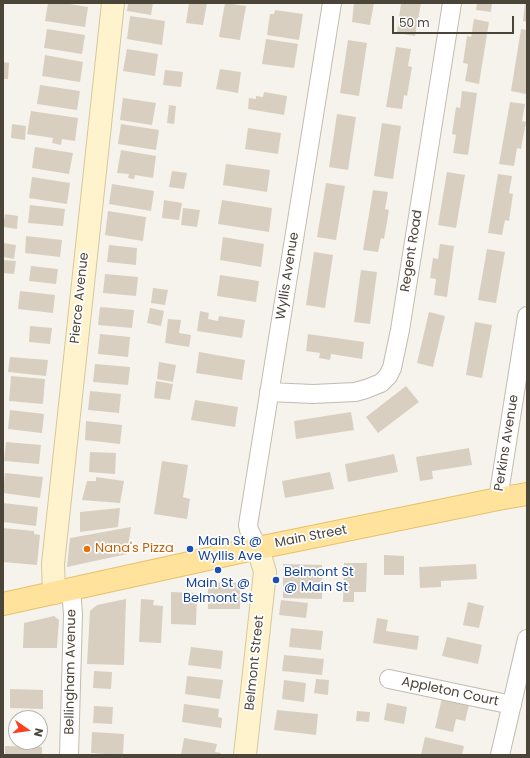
<!DOCTYPE html>
<style>
body{margin:0}
#map{position:relative;width:530px;height:758px;overflow:hidden;background:#f6f3ec;font-family:Poppins,sans-serif}
canvas{display:block}
.frame{position:absolute;inset:0;border:4px solid #4b4439;pointer-events:none}
.north{position:absolute;left:8px;top:710px;width:40px;height:40px;box-sizing:border-box;background:#fff;border:1px solid #b7b4b0;border-radius:50%;rotate:103deg;font-size:11px;font-weight:700;line-height:16px;text-align:center;color:#4b4439}
.north::after{content:'';display:block;margin:auto;width:14px;height:18px;background:#fc3f1d;clip-path:polygon(50% 0,100% 100%,50% 72%,0 100%)}
.scale{position:absolute;left:392px;top:16px;width:122px;height:18px;box-sizing:border-box;border:2px solid #4b4439;border-top:0;padding-left:5px;font-size:12px;line-height:14px;white-space:nowrap;color:#4b4439;-webkit-text-stroke:3px #fff;paint-order:stroke}
</style>
<div id="map">
<canvas width="530" height="758"></canvas>
<div class="frame"></div>
<div class="north">N</div>
<div class="scale">50 m</div>
</div>
<script>
const g = document.querySelector('canvas').getContext('2d');
g.lineJoin = 'round';
function fillPath(path, color) { g.fillStyle = color; g.fill(path, 'evenodd'); }
const shape = rows => new Path2D(rows.map(r => 'M' + r).join(''));
function stroke(path, color, width, dash) { g.strokeStyle = color; g.lineWidth = width; g.lineCap = dash ? 'butt' : 'round'; g.setLineDash(dash || []); g.stroke(path); }
function write(font, color, halo, rows, align = 'center') {
  g.font = font + ' Poppins,sans-serif'; g.lineWidth = 3.5; g.setLineDash([]); g.textBaseline = 'middle'; g.strokeStyle = halo; g.fillStyle = color; for (const [text, x, y, turn = 0] of rows) {
    g.save(); g.translate(x, y); g.rotate((+turn || 0) * Math.PI / 180); g.textAlign = isNaN(turn) ? turn : align; if (halo) g.strokeText(text, 0, 0); g.fillText(text, 0, 0); g.restore();
  }
}
fillPath(shape([
 [48,3,64,3,88,7,85,27,45,21],
 [128,3,153,3,151,15,127,11],
 [189,3,207,3,203,25,186,23],
 [225,3,246,6,240,40,219,37],
 [354,3,374,3,370,25,352,22],
 [401,3,421,3,415,36,397,33],
 [477,3,492,3,491,12,476,10],
 [525,3,527,3,527,22,523,21],
 [275,10,303,14,299,40,267,35,270,14,274,14],
 [130,16,165,21,162,45,127,39],
 [474,19,489,22,479,84,465,81,468,64,463,63,467,36,471,37],
 [47,29,85,35,82,54,44,48],
 [521,29,527,30,527,85,526,94,511,91],
 [266,39,298,44,294,68,262,64],
 [348,40,367,43,359,96,340,93],
 [396,47,411,49,408,66,412,67,407,96,404,95,402,109,386,107],
 [127,49,158,54,155,76,123,71],
 [45,55,83,62,80,82,42,76],
 [3,62,9,63,8,79,3,79],
 [220,69,241,72,238,93,216,89],
 [165,70,183,72,181,87,163,85],
 [40,85,80,91,77,110,37,104],
 [462,91,477,93,468,155,453,153,456,135,452,134,456,107,460,108],
 [264,92,287,96,284,115,248,109,249,98,256,99,256,96,263,97],
 [123,98,156,103,152,125,120,120],
 [510,102,525,104,522,121,526,122,521,149,517,148,514,166,499,164],
 [169,105,176,106,174,124,167,123],
 [31,111,78,118,75,141,62,139,61,145,52,143,53,138,27,134],
 [337,114,356,117,348,170,329,167],
 [382,123,401,126,393,179,374,176],
 [12,124,26,126,25,140,11,138],
 [121,124,159,130,156,150,118,144],
 [248,128,281,133,278,154,245,149],
 [35,147,73,153,69,174,32,168],
 [121,150,156,156,153,178,135,175,134,179,128,178,129,174,117,173],
 [226,164,270,170,267,192,223,185],
 [172,171,187,173,184,189,169,187],
 [447,172,465,175,456,228,438,225],
 [498,174,512,176,509,193,513,194,509,221,505,220,502,235,488,233],
 [32,177,70,183,67,204,29,198],
 [326,183,345,186,336,240,317,237],
 [112,184,154,191,151,211,109,204],
 [373,190,388,192,385,209,389,210,384,239,381,238,378,252,363,250],
 [164,200,182,203,179,220,162,218],
 [222,200,272,208,269,232,218,224],
 [30,205,65,209,63,226,28,223],
 [183,208,200,210,197,227,181,225],
 [108,211,146,217,143,241,105,235],
 [5,214,18,216,17,229,3,227],
 [26,236,62,240,60,257,25,253],
 [223,237,264,244,261,267,220,260],
 [4,243,16,245,14,259,3,257],
 [440,244,454,246,447,297,434,295,436,279,430,278,433,258,438,259],
 [109,245,137,248,136,265,107,262],
 [487,249,505,252,496,303,478,300],
 [314,252,333,255,325,308,306,305],
 [3,260,16,261,14,274,3,273],
 [31,266,58,269,56,284,29,281],
 [361,270,377,272,370,324,354,322],
 [105,274,138,277,136,296,103,293],
 [220,275,259,281,256,302,217,296],
 [153,288,168,290,165,305,151,303],
 [20,291,55,295,53,313,18,309],
 [100,307,134,310,132,328,98,325],
 [150,308,164,311,161,326,147,323],
 [200,311,209,313,208,319,218,321,219,316,245,320,242,338,197,331],
 [429,312,445,316,433,367,417,363],
 [168,319,181,320,179,333,191,335,189,347,165,343],
 [475,322,492,325,482,378,466,375],
 [30,326,52,328,50,344,29,342],
 [100,334,130,337,128,357,98,354],
 [308,334,364,342,362,359,331,354,330,360,319,358,320,353,306,351],
 [199,352,245,360,242,380,196,373],
 [10,357,48,360,46,376,8,372],
 [159,362,176,365,173,382,157,379],
 [95,364,130,367,128,385,93,382],
 [11,376,45,379,43,404,9,401],
 [156,381,173,384,170,400,154,398],
 [406,386,419,402,378,433,366,417],
 [90,391,121,394,119,413,88,410],
 [195,400,238,407,235,427,191,420],
 [10,410,44,414,42,433,8,429],
 [351,412,354,430,296,439,294,421],
 [86,421,122,425,120,444,85,440],
 [6,442,41,445,39,464,4,461],
 [469,448,472,465,432,471,433,479,420,481,416,457],
 [90,452,116,453,115,474,89,472],
 [394,454,398,472,348,482,345,464],
 [162,461,188,465,183,497,190,499,187,519,154,514],
 [330,472,334,489,285,498,282,481],
 [5,473,43,477,40,498,3,493],
 [96,477,124,481,120,503,82,500,87,481,96,481],
 [3,503,38,507,36,526,3,522],
 [120,508,118,527,80,532,80,512],
 [131,527,127,554,67,567,70,538],
 [3,528,34,531,34,534,40,535,37,565,3,562],
 [384,555,404,556,404,575,384,575],
 [344,563,367,563,366,592,354,592,354,602,343,602],
 [283,564,322,565,322,599,283,598],
 [476,564,477,579,441,581,441,587,420,588,419,567],
 [208,582,240,583,240,609,208,609],
 [171,592,197,593,196,625,171,624],
 [126,599,124,665,87,664,90,611,97,605],
 [141,599,154,600,153,605,163,606,161,643,139,642],
 [281,600,308,603,306,618,279,615],
 [468,602,484,606,479,628,463,625],
 [54,616,59,620,57,648,23,648,24,623],
 [377,618,388,620,386,631,419,636,417,650,373,643],
 [291,628,323,631,321,650,289,647],
 [447,637,482,645,478,664,442,656],
 [191,647,223,651,221,669,188,665],
 [284,655,324,659,322,675,282,671],
 [94,671,112,672,111,689,93,688],
 [187,676,223,680,220,699,185,694],
 [316,679,329,680,328,695,314,693],
 [284,680,306,683,304,702,282,699],
 [10,689,43,690,43,709,10,708],
 [442,698,469,705,465,721,456,719,453,732,435,728],
 [387,703,407,707,404,724,384,720],
 [184,704,219,709,218,717,222,718,221,728,182,722],
 [94,706,113,707,112,724,93,723],
 [277,710,318,714,316,735,274,730],
 [357,711,370,712,369,722,356,721],
 [13,720,16,720,16,739,12,739],
 [40,721,42,721,42,740,40,740],
 [92,732,124,734,123,755,91,753],
 [425,737,464,746,462,755,421,755],
 [184,738,217,744,215,752,221,753,220,755,181,755],
 [5,746,42,747,42,755,5,755]
]), '#d8cfc1');
const street = shape([
 [269,392,313,394,355,392,366,389,381,383,388,376,392,368,400,330,452,3],
 [498,499,527,316],
 [258,548,249,530,248,525,332,3],
 [389,679,512,705],
 [69,755,73,614,71,589],
 [500,755,527,639]
]);
const secondary = shape([
 [54,593,53,564,113,3],
 [245,755,265,572,258,548]
]);
const primary = shape([
 [3,604,258,548,498,499,527,494]
]);
stroke(street, '#c2bbae', 20);
stroke(secondary, '#d6c79b', 24);
stroke(primary, '#e6c16a', 24);
stroke(street, '#fff', 18);
stroke(secondary, '#fff3cd', 22);
stroke(primary, '#ffe39c', 22);
for (const [x, y, r, color] of [
 [87,549,4,"#e8710a"],
 [190,549,4,"#1a4fb4"],
 [218,570,4,"#1a4fb4"],
 [276,580,4,"#1a4fb4"]
]) { const dot = new Path2D(); dot.arc(x, y, r, 0, 2 * Math.PI); g.fillStyle = color; g.fill(dot); stroke(dot, '#fff', 1.5); }
write('13px', '#4b4439', '#fff', [
 ["Regent Road",412,251,-81],
 ["Wyllis Avenue",288,276,-81],
 ["Pierce Avenue",80,298,-84],
 ["Perkins Avenue",507,443,-81],
 ["Main Street",311,537,-11],
 ["Belmont Street",255,663,-84],
 ["Bellingham Avenue",71,672,-89],
 ["Appleton Court",450,692,12]
]);
write('13px', '#164399', '#fff', [
 ["Main St @",198,542],
 ["Wyllis Ave",198,557],
 ["Belmont St",284,573],
 ["@ Main St",284,588],
 ["Main St @",218,584,"center"],
 ["Belmont St",218,599,"center"]
], 'left');
write('13px', '#c56008', '#fff', [
 ["Nana's Pizza",95,549]
], 'left');
</script>
